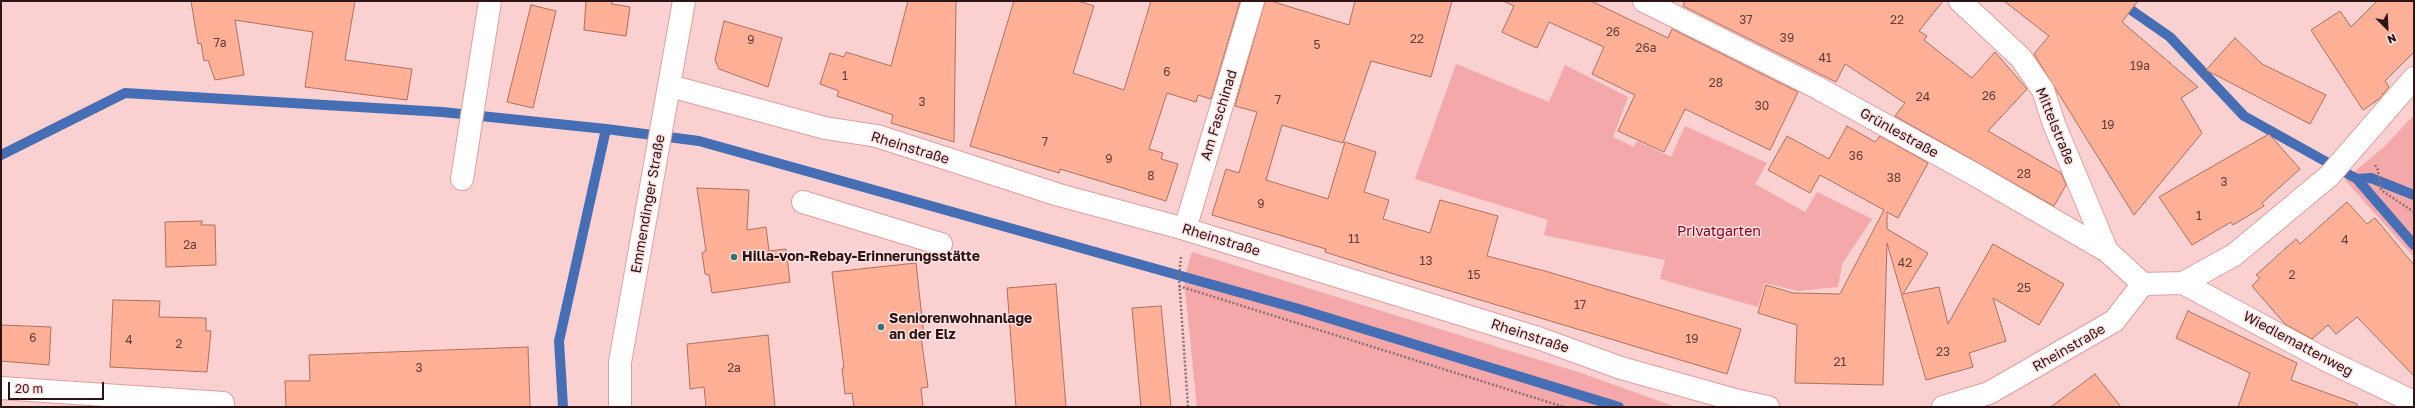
<!DOCTYPE html>
<meta charset="utf-8">
<style>
body{margin:0}
#map{position:relative;width:2415px;height:408px;overflow:hidden;background:#fad0d0;font-family:"Golos Text",sans-serif}
canvas{display:block}
.frame{position:absolute;inset:0;border:2px solid #2d1516;pointer-events:none}
.north{position:absolute;left:2367px;top:8px;width:40px;height:40px;-webkit-text-stroke:3px #fee1e1;paint-order:stroke;rotate:156deg;font-size:11px;font-weight:700;line-height:16px;text-align:center;color:#2d1516}
.north::after{content:'';display:block;margin:auto;width:14px;height:18px;background:#2d1516;clip-path:polygon(50% 0,100% 100%,50% 72%,0 100%)}
.scale{position:absolute;left:8px;top:382px;width:96px;height:18px;box-sizing:border-box;border:2px solid #2d1516;border-top:0;padding-left:5px;font-size:12px;line-height:14px;white-space:nowrap;color:#2d1516;-webkit-text-stroke:3px #fee1e1;paint-order:stroke}
</style>
<div id="map">
<canvas width="2415" height="408"></canvas>
<div class="frame"></div>
<div class="north">N</div>
<div class="scale">20 m</div>
</div>
<script>
const g = document.querySelector('canvas').getContext('2d');
g.lineJoin = 'round';
function fillPath(path, color) { g.fillStyle = color; g.fill(path, 'evenodd'); }
const shape = rows => new Path2D(rows.map(r => 'M' + r).join(''));
function stroke(path, color, width, dash) { g.strokeStyle = color; g.lineWidth = width; g.lineCap = dash ? 'butt' : 'round'; g.setLineDash(dash || []); g.stroke(path); }
function write(font, color, halo, rows, align = 'center') {
  g.font = font + ' "Golos Text",sans-serif'; g.lineWidth = 3; g.setLineDash([]); g.textBaseline = 'middle'; g.strokeStyle = halo; g.fillStyle = color; for (const [text, x, y, turn = 0] of rows) {
    g.save(); g.translate(x, y); g.rotate((+turn || 0) * Math.PI / 180); g.textAlign = isNaN(turn) ? turn : align; if (halo) g.strokeText(text, 0, 0); g.fillText(text, 0, 0); g.restore();
  }
}
fillPath(shape([
 [1456,64,1549,102,1565,65,1628,97,1613,137,1634,147,1637,141,1671,157,1685,126,1767,163,1755,184,1805,212,1817,192,1872,219,1842,264,1838,287,1798,291,1765,283,1758,307,1660,279,1665,260,1544,235,1548,220,1415,179],
 [2412,117,2414,119,2414,257,2345,180,2387,144],
 [1192,252,1581,373,1676,407,1197,407,1184,279]
]), '#f4a8aa');
stroke(shape([
 [2118,1,2170,37,2244,116,2357,179,2414,245],
 [1,155,125,93,442,112,606,129],
 [2357,179,2371,178,2414,195],
 [563,407,559,341,606,129,699,141,1299,309,1619,407]
]), '#466eb5', 10);
const building = shape([
 [191,1,355,1,345,60,412,69,407,100,305,87,313,32,235,20,244,75,215,80,208,60,204,61,201,43,198,44,191,1],
 [586,1,612,1,612,4,630,7,626,36,584,30,586,1],
 [908,1,956,1,954,142,891,123,893,115,837,96,839,91,820,84,830,53,844,57,846,52,891,66,908,1],
 [1014,1,1078,1,1094,6,1073,73,1124,90,1151,1,1240,1,1211,99,1198,95,1196,102,1167,93,1149,149,1163,153,1161,159,1178,164,1166,201,1060,169,1059,173,970,146,1014,1],
 [1265,1,1271,1,1349,25,1355,1,1452,1,1431,77,1371,61,1343,143,1282,125,1266,180,1328,199,1345,142,1376,152,1364,192,1389,200,1383,219,1430,233,1440,200,1498,216,1487,256,1545,271,1741,329,1727,374,1397,275,1325,252,1326,249,1212,215,1226,169,1239,173,1257,112,1235,106,1265,1],
 [1503,1,1591,1,1668,38,1672,29,1798,92,1770,150,1685,109,1664,152,1618,131,1635,95,1592,74,1604,47,1549,22,1537,48,1519,40,1502,32,1514,6,1503,1],
 [1685,1,1943,1,1919,31,1927,36,1924,40,1972,78,1995,52,2027,89,1988,131,2061,173,2066,185,2054,206,1895,116,1905,103,1845,64,1836,82,1683,6,1685,1],
 [2004,1,2138,1,2122,22,2198,87,2181,98,2202,133,2134,215,2034,54,2049,36,2004,1],
 [2377,1,2414,1,2414,52,2385,81,2389,87,2379,99,2363,110,2311,30,2340,11,2351,27,2377,1],
 [531,5,556,11,533,108,507,102,531,5],
 [724,21,782,38,768,87,719,69,715,60,724,21],
 [2235,38,2262,64,2326,95,2310,124,2206,70,2235,38],
 [1847,126,1875,142,1880,136,1928,163,1898,218,1887,212,1887,229,1928,253,1903,294,1939,287,1948,324,1993,244,2064,284,2039,325,1993,298,2006,341,1969,353,1973,367,1926,380,1887,243,1883,385,1795,383,1797,325,1758,313,1766,285,1793,293,1840,294,1884,210,1820,175,1810,193,1768,170,1787,136,1829,159,1847,126],
 [2269,134,2300,169,2262,203,2264,206,2233,225,2231,222,2192,245,2159,197,2269,134],
 [697,188,749,190,747,230,766,227,769,251,786,249,790,282,712,293,709,275,705,274,702,253,706,251,697,188],
 [2347,202,2367,224,2375,218,2414,265,2414,376,2357,317,2336,334,2328,325,2312,339,2285,324,2252,286,2260,278,2256,275,2296,239,2300,244,2347,202],
 [202,221,201,225,215,225,216,265,166,267,165,222,202,221],
 [916,263,924,337,921,337,928,387,921,388,923,407,854,407,852,393,845,394,842,368,844,368,832,272,916,263],
 [1056,284,1066,407,1016,407,1007,288,1056,284],
 [113,300,160,301,159,317,206,318,206,331,211,331,207,372,110,367,113,300],
 [1161,306,1171,407,1141,407,1132,308,1161,306],
 [2188,311,2297,363,2291,380,2357,404,2357,407,2238,407,2250,373,2176,338,2188,311],
 [1,325,51,327,49,365,1,361,1,325],
 [768,335,775,407,706,407,704,387,690,389,687,344,768,335],
 [528,347,530,407,286,407,285,381,310,381,309,355,528,347],
 [2095,374,2121,407,2051,407,2095,374]
]);
fillPath(building, '#ffb097');
stroke(building, '#ac715f', 1);
const minor = shape([
 [1644,1,1816,87,1972,173,2107,251,2143,284],
 [1960,1,2021,58,2043,90,2054,124,2107,251],
 [670,86,825,128,877,136,1059,195,1185,229,1538,338,1621,368,1739,401,1768,407],
 [462,179,490,1],
 [803,202,941,244],
 [1185,229,1253,1],
 [2183,283,2322,358,2414,402],
 [1,388,223,403],
 [1943,407,1989,393,2114,321,2143,284,2183,283,2234,255,2329,176,2414,78]
]);
const major = shape([
 [620,407,620,362,684,1]
]);
stroke(minor, '#e19e9f', 24);
stroke(major, '#e19e9f', 24);
stroke(shape([
 [2375,165,2378,170,2381,190,2414,212],
 [1181,257,1179,278,1188,407],
 [1179,286,1564,407]
]), '#8f6f6f', 2.5, [2, 2]);
stroke(minor, '#fff', 22);
stroke(major, '#fff', 22);
for (const [x, y, r, color] of [
 [734,257,4,"#2c7678"],
 [881,327,4,"#2c7678"]
]) { const dot = new Path2D(); dot.arc(x, y, r, 0, 2 * Math.PI); g.fillStyle = color; g.fill(dot); stroke(dot, '#fee1e1', 1.5); }
write('12px', '#623c36', null, [
 ["37",1746,20],
 ["22",1897,20],
 ["26",1613,32],
 ["39",1787,38],
 ["22",1417,39],
 ["9",751,40],
 ["7a",220,43],
 ["5",1317,45],
 ["26a",1646,48],
 ["41",1825,58],
 ["19a",2140,66],
 ["6",1167,72],
 ["1",845,76],
 ["28",1716,83],
 ["26",1989,96],
 ["24",1923,97],
 ["7",1278,100],
 ["3",922,102],
 ["30",1762,106],
 ["19",2108,125],
 ["7",1045,142],
 ["36",1856,156],
 ["9",1109,159],
 ["28",2024,174],
 ["8",1151,176],
 ["38",1894,178],
 ["3",2224,182],
 ["9",1261,204],
 ["1",2199,216],
 ["11",1354,239],
 ["4",2345,240],
 ["2a",190,245],
 ["13",1426,261],
 ["42",1905,263],
 ["15",1474,275],
 ["2",2292,275],
 ["25",2024,288],
 ["17",1580,305],
 ["6",33,338],
 ["19",1692,339],
 ["4",129,340],
 ["2",179,344],
 ["23",1943,352],
 ["21",1840,362],
 ["3",419,368],
 ["2a",734,368]
]);
write('14px', '#2d1516', '#fee1e1', [
 ["Am Faschinad",1219,115,-73],
 ["Mittelstraße",2055,126,68],
 ["Grünlestraße",1899,133,29],
 ["Rheinstraße",910,148,17],
 ["Emmendinger Straße",648,204,-80],
 ["Rheinstraße",1221,240,17],
 ["Rheinstraße",1530,336,18],
 ["Wiedlemattenweg",2298,344,28],
 ["Rheinstraße",2069,348,-30]
]);
write('14px', '#840022', '#fee1e1', [
 ["Privatgarten",1719,232]
]);
write('bold 14px', '#2d1516', '#fee1e1', [
 ["Hilla-von-Rebay-Erinnerungsstätte",742,257],
 ["Seniorenwohnanlage",889,319],
 ["an der Elz",889,335]
], 'left');
</script>
